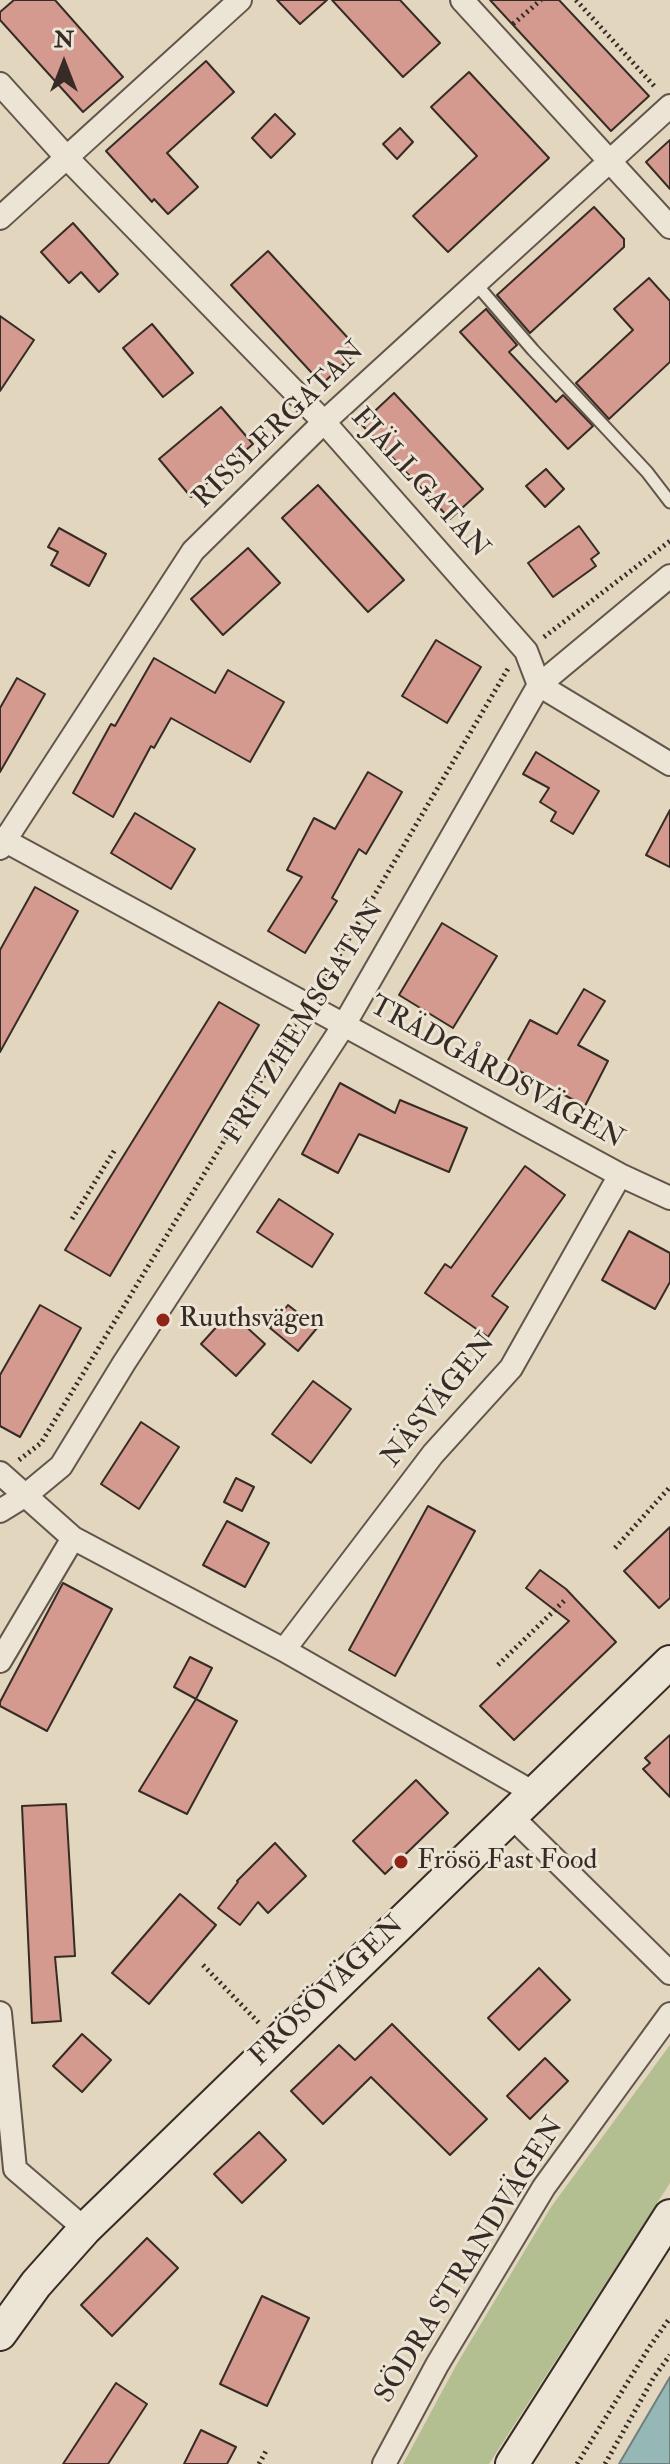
<!DOCTYPE html>
<meta charset="utf-8">
<style>
body{margin:0}
#map{position:relative;width:670px;height:2464px;overflow:hidden;background:#e2d6be;font-family:"IM FELL Double Pica",serif}
canvas{display:block}
.north{position:absolute;left:24px;top:24px;width:80px;height:80px;-webkit-text-stroke:6px #ece4d5;paint-order:stroke;rotate:0deg;font-size:22px;font-weight:700;line-height:32px;text-align:center;color:#372c25}
.north::after{content:'';display:block;margin:auto;width:28px;height:36px;background:#372c25;clip-path:polygon(50% 0,100% 100%,50% 72%,0 100%)}
</style>
<div id="map">
<canvas width="670" height="2464"></canvas>
<div class="north">N</div>
</div>
<script>
const g = document.querySelector('canvas').getContext('2d');
g.lineJoin = 'round';
function fillPath(path, color) { g.fillStyle = color; g.fill(path, 'evenodd'); }
const shape = rows => new Path2D(rows.map(r => 'M' + r).join(''));
function stroke(path, color, width, dash) { g.strokeStyle = color; g.lineWidth = width; g.lineCap = dash ? 'butt' : 'round'; g.setLineDash(dash || []); g.stroke(path); }
function write(font, color, halo, rows, align = 'center') {
  g.font = font + ' "IM FELL Double Pica",serif'; g.lineWidth = 6; g.setLineDash([]); g.textBaseline = 'middle'; g.strokeStyle = halo; g.fillStyle = color; for (const [text, x, y, turn = 0] of rows) {
    g.save(); g.translate(x, y); g.rotate((+turn || 0) * Math.PI / 180); g.textAlign = isNaN(turn) ? turn : align; if (halo) g.strokeText(text, 0, 0); g.fillText(text, 0, 0); g.restore();
  }
}
fillPath(shape([
 [670,2045,670,2183,489,2464,403,2464,458,2362,551,2207]
]), '#b3be91');
const water = shape([
 [670,2377,670,2464,619,2464,670,2377]
]);
fillPath(water, '#95b8b6');
stroke(water, '#6f807c', 2);
const building = shape([
 [14,0,55,0,123,77,83,112,0,20,0,12,14,0],
 [277,0,327,0,300,24,277,0],
 [332,0,400,0,440,43,403,77,332,0],
 [490,0,559,0,649,96,611,131,490,0],
 [206,61,234,92,167,153,198,187,168,214,154,199,152,202,106,151,206,61],
 [469,72,549,158,448,252,413,216,477,156,431,107,469,72],
 [275,114,295,134,271,158,252,138,275,114],
 [400,128,413,142,397,159,383,144,400,128],
 [670,140,670,189,646,162,670,140],
 [594,207,624,239,624,247,530,333,497,295,594,207],
 [73,223,118,274,99,292,81,272,69,283,41,252,73,223],
 [268,251,359,350,322,384,231,285,268,251],
 [649,278,670,301,670,362,609,419,576,383,633,330,614,309,649,278],
 [486,309,517,345,509,352,556,402,563,395,593,426,568,449,460,332,486,309],
 [0,316,34,340,0,391,0,316],
 [152,324,193,373,163,397,123,348,152,324],
 [394,393,483,489,450,519,361,424,394,393],
 [221,407,253,444,191,497,159,459,221,407],
 [546,469,564,489,545,507,526,486,546,469],
 [318,485,404,580,368,612,282,518,318,485],
 [579,526,599,553,591,559,596,566,553,597,528,563,579,526],
 [59,528,106,554,89,586,51,565,58,552,48,547,59,528],
 [248,548,280,583,223,635,191,599,248,548],
 [436,640,481,667,447,723,402,696,436,640],
 [154,658,215,693,228,670,284,702,250,762,171,718,154,748,151,746,113,817,73,793,111,724,115,726,154,658],
 [17,678,45,694,0,772,0,708,17,678],
 [536,752,599,791,573,834,551,821,556,812,540,802,549,788,523,774,536,752],
 [368,772,402,792,366,854,359,849,332,898,337,901,305,953,268,931,302,877,287,870,314,818,335,829,368,772],
 [670,810,670,867,646,855,670,810],
 [135,813,195,849,171,889,111,853,135,813],
 [35,887,78,911,0,1052,0,950,35,887],
 [442,923,497,956,453,1028,399,995,442,923],
 [584,989,605,1001,578,1045,608,1061,585,1106,506,1064,530,1020,557,1034,584,989],
 [219,1002,259,1025,110,1276,65,1250,219,1002],
 [340,1083,395,1113,400,1100,467,1128,449,1172,359,1134,338,1173,302,1154,340,1083],
 [525,1166,565,1195,492,1296,508,1307,488,1337,425,1293,445,1264,451,1268,525,1166],
 [279,1199,333,1234,312,1267,257,1232,279,1199],
 [629,1231,670,1253,670,1282,655,1309,602,1280,629,1231],
 [40,1305,81,1328,20,1437,0,1426,0,1375,40,1305],
 [288,1305,317,1328,298,1351,270,1328,288,1305],
 [230,1312,265,1344,236,1376,201,1344,230,1312],
 [313,1381,351,1409,311,1463,272,1434,313,1381],
 [141,1422,179,1447,139,1509,101,1484,141,1422],
 [236,1478,254,1487,242,1511,224,1502,236,1478],
 [428,1506,475,1531,395,1676,349,1650,428,1506],
 [227,1521,269,1543,245,1587,203,1565,227,1521],
 [670,1527,670,1598,659,1608,624,1571,670,1527],
 [540,1570,566,1589,616,1642,514,1740,480,1706,569,1621,526,1588,540,1570],
 [63,1583,112,1609,47,1731,0,1706,0,1702,63,1583],
 [190,1657,212,1668,196,1699,174,1687,190,1657],
 [196,1699,237,1721,187,1814,139,1791,196,1699],
 [670,1735,670,1797,643,1769,650,1763,645,1758,670,1735],
 [416,1780,448,1813,385,1874,353,1841,416,1780],
 [66,1804,75,1956,55,1957,61,2021,32,2023,22,1806,66,1804],
 [275,1843,306,1876,268,1913,258,1902,240,1925,218,1908,238,1882,237,1881,275,1843],
 [180,1894,216,1925,149,2004,112,1973,180,1894],
 [539,1968,570,2000,519,2050,488,2018,539,1968],
 [392,2024,487,2119,450,2155,371,2077,323,2124,291,2091,339,2045,355,2060,392,2024],
 [82,2034,111,2060,82,2092,53,2066,82,2034],
 [545,2058,568,2081,530,2119,507,2096,545,2058],
 [259,2132,286,2160,242,2203,214,2174,259,2132],
 [147,2238,178,2268,112,2336,81,2305,147,2238],
 [262,2296,309,2318,267,2406,220,2384,262,2296],
 [116,2383,147,2404,108,2464,63,2464,116,2383],
 [201,2430,236,2447,227,2464,184,2464,201,2430]
]);
fillPath(building, '#d4998f');
stroke(building, '#372c25', 2);
const lane = shape([
 [476,284,533,350,647,472,670,502]
]);
const street = shape([
 [462,0,670,227],
 [0,84,68,159,324,422,526,651,539,685,670,764],
 [0,218,240,0],
 [0,838,620,1175,670,1198],
 [0,848,193,551,324,422,670,106],
 [0,1473,73,1538,284,1650,534,1793],
 [0,1511,26,1495,61,1466,124,1363,344,1025,539,685,670,576],
 [284,1650,433,1454,511,1368,620,1175],
 [0,1661,73,1538],
 [510,1815,670,1973],
 [0,2013,15,2169,85,2229],
 [384,2464,437,2365,544,2187,670,2014]
]);
const secondary = shape([
 [0,2334,36,2284,85,2229,670,1662],
 [512,2464,670,2216]
]);
stroke(lane, '#62564b', 15);
stroke(street, '#62564b', 26);
stroke(secondary, '#372c25', 36);
stroke(shape([
 [576,0,656,88],
 [513,24,541,0],
 [544,637,670,541],
 [321,986,509,667],
 [72,1219,116,1148],
 [19,1460,41,1443,295,1024],
 [615,1548,670,1487],
 [498,1665,566,1599],
 [203,1965,259,2023],
 [259,2464,266,2451],
 [577,2464,650,2346,670,2318],
 [605,2464,654,2377,670,2355]
]), '#372c25', 5, [2, 4]);
stroke(lane, '#ece4d5', 11);
stroke(street, '#ece4d5', 22);
stroke(secondary, '#ece4d5', 32);
for (const [x, y, r, color] of [
 [163,1320,8,"#8f2418"],
 [401,1862,8,"#8f2418"]
]) { const dot = new Path2D(); dot.arc(x, y, r, 0, 2 * Math.PI); g.fillStyle = color; g.fill(dot); stroke(dot, '#ece4d5', 3); }
write('28px', '#372c25', '#ece4d5', [
 ["RISSLERGATAN",280,426,-44],
 ["FJÄLLGATAN",419,484,48],
 ["FRITZHEMSGATAN",305,1023,-58],
 ["TRÄDGÅRDSVÄGEN",496,1074,29],
 ["NÄSVÄGEN",440,1401,-51],
 ["FRÖSÖVÄGEN",328,1992,-44],
 ["SÖDRA STRANDVÄGEN",471,2261,-58]
]);
write('28px', '#372c25', '#ece4d5', [
 ["Ruuthsvägen",179,1320],
 ["Frösö Fast Food",417,1862]
], 'left');
</script>
